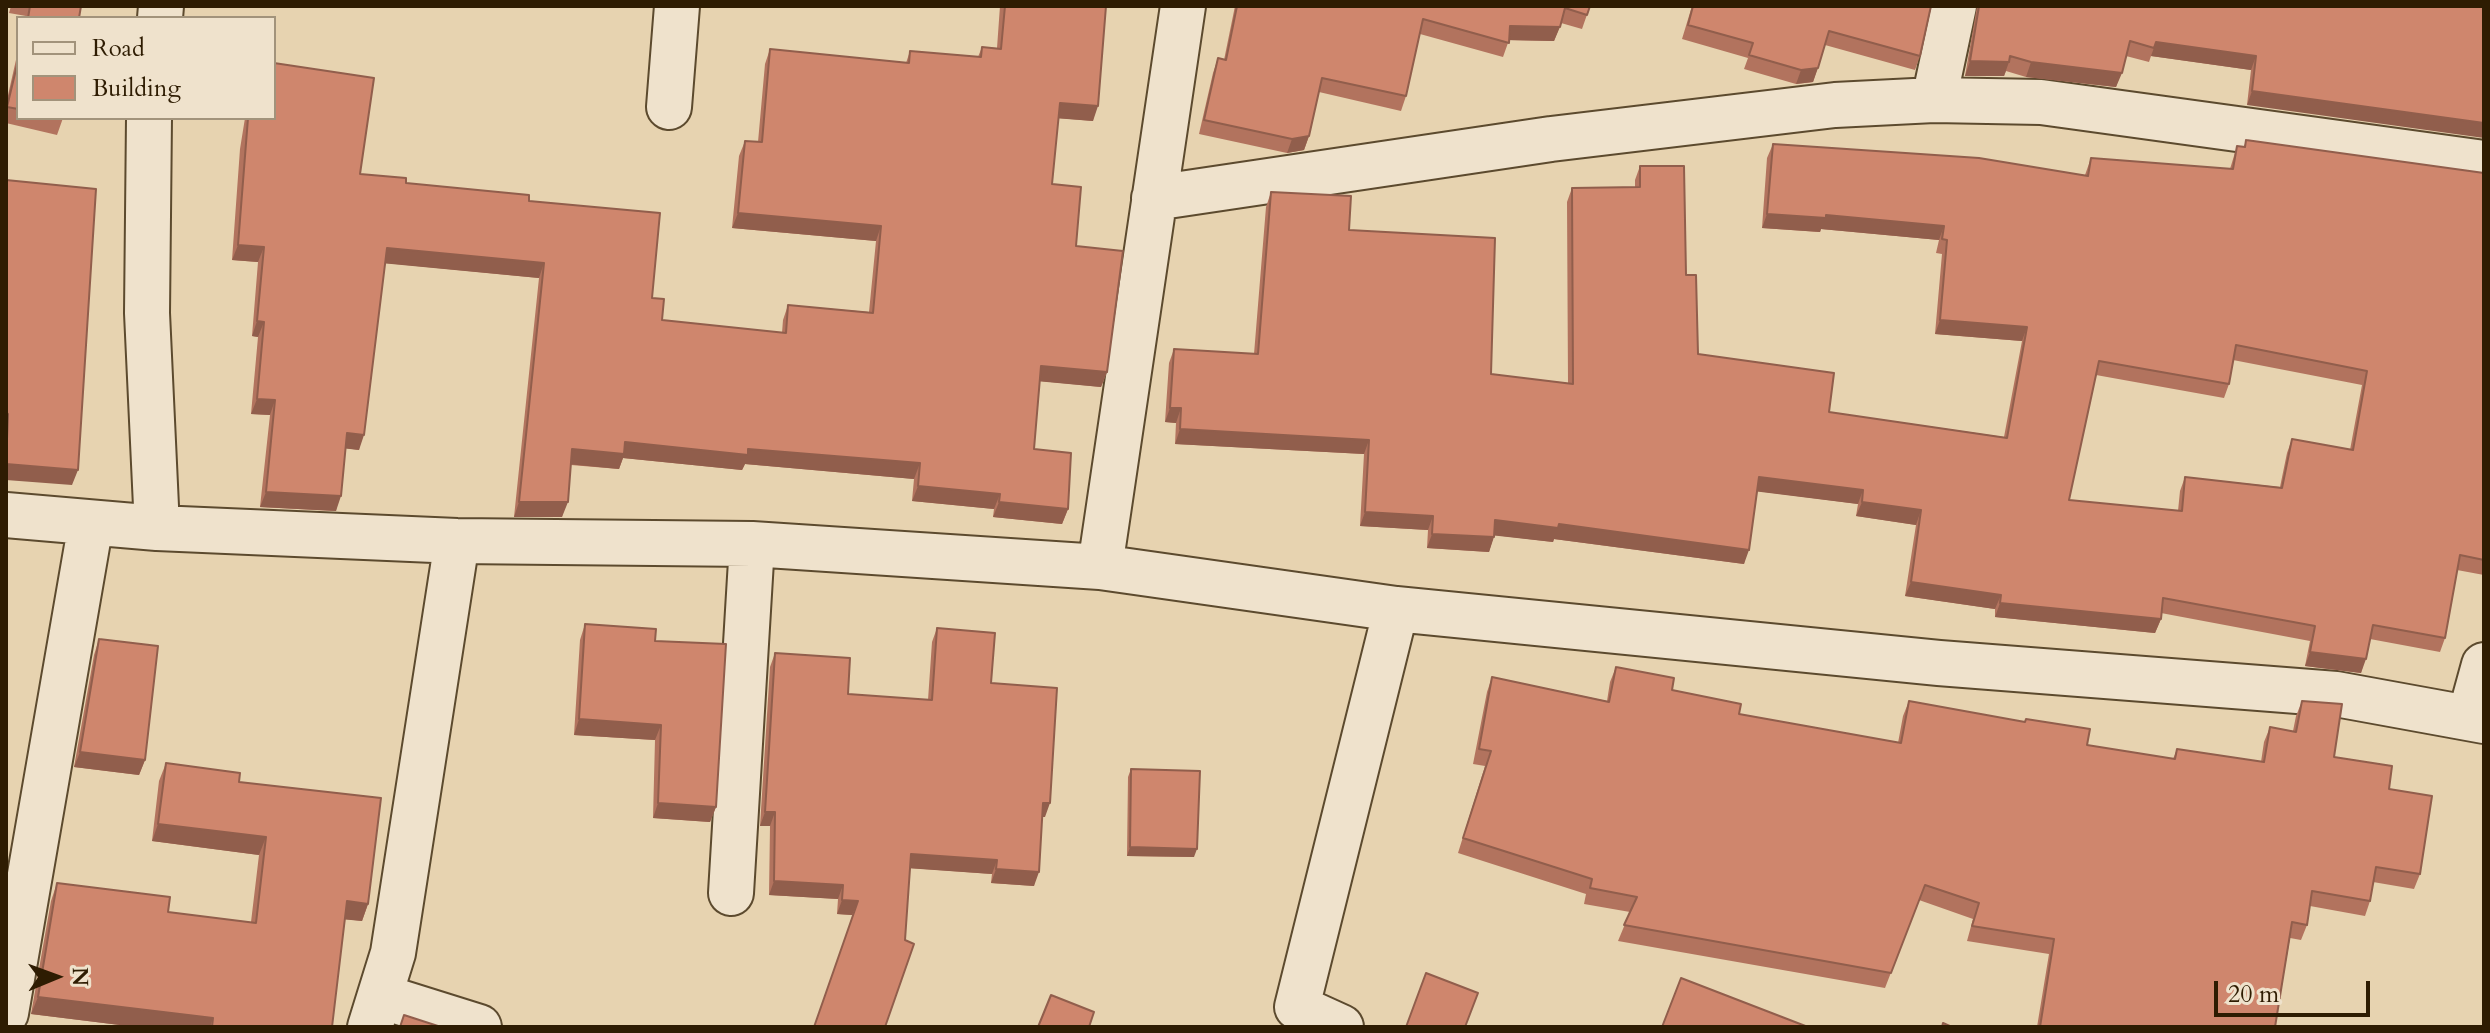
<!DOCTYPE html>
<style>
body{margin:0}
#map{position:relative;width:2490px;height:1033px;overflow:hidden;background:#e7d3b0;font-family:Cardo,serif}
canvas{display:block}
.frame{position:absolute;inset:0;border:8px solid #2e1c02;pointer-events:none}
.legend{position:absolute;left:16px;top:16px;width:260px;height:104px;box-sizing:border-box;background:#efe2cc;border:2px solid #a2937b;margin:0;padding:10px 14px;list-style:none;font-size:24px;color:#2e1c02}
.legend li{display:flex;align-items:center;gap:16px;height:40px}
.legend b{width:40px;border:2px solid #a2937b}
.north{position:absolute;left:16px;top:937px;width:80px;height:80px;-webkit-text-stroke:6px #efe2cc;paint-order:stroke;rotate:89deg;font-size:22px;font-weight:700;line-height:32px;text-align:center;color:#2e1c02}
.north::after{content:'';display:block;margin:auto;width:28px;height:36px;background:#2e1c02;clip-path:polygon(50% 0,100% 100%,50% 72%,0 100%)}
.scale{position:absolute;left:2214px;top:981px;width:156px;height:36px;box-sizing:border-box;border:4px solid #2e1c02;border-top:0;padding-left:10px;font-size:24px;line-height:28px;white-space:nowrap;color:#2e1c02;-webkit-text-stroke:6px #efe2cc;paint-order:stroke}
</style>
<div id="map">
<canvas width="2490" height="1033"></canvas>
<div class="frame"></div>
<ul class="legend">
<li><b style="height:10px;background:#efe2cc"></b>Road</li>
<li><b style="height:22px;background:#cf866d"></b>Building</li>
</ul>
<div class="north">N</div>
<div class="scale">20 m</div>
</div>
<script>
const g = document.querySelector('canvas').getContext('2d');
g.lineJoin = 'round';
const shape = rows => new Path2D(rows.map(r => 'M' + r).join(''));
function stroke(path, color, width, dash) { g.strokeStyle = color; g.lineWidth = width; g.lineCap = dash ? 'butt' : 'round'; g.setLineDash(dash || []); g.stroke(path); }
function fillPath(path, color) { g.fillStyle = color; g.fill(path, 'evenodd'); }
const minor = shape([
 [160,18,161,6],
 [1934,100,1954,6],
 [669,107,677,6],
 [149,118,147,313,157,528],
 [1154,198,1551,139,1835,105,1934,100,2041,102,2484,163],
 [6,515,157,528,457,541,752,544,1100,567,1396,609,1939,663,2336,694,2484,721],
 [1100,567,1183,6],
 [2470,716,2484,665],
 [731,893,752,544],
 [380,996,479,1027],
 [6,1013,91,523],
 [370,1027,393,953,457,541],
 [1341,1027,1297,1007,1396,609]
]);
stroke(minor, '#5c4a2e', 48);
stroke(minor, '#efe2cc', 44);
fillPath(shape([
 [11,6,81,6,79,18,26,18,26,16,9,13],
 [1000,6,1106,6,1093,121,1058,118,1052,184,1076,246,1107,372,1101,387,1040,381,1034,449,1068,509,1062,524,993,517,994,509,912,501,914,479,745,464,742,470,623,458,619,469,571,465,562,517,514,517,539,278,385,263,359,450,345,448,336,511,260,507,270,415,251,414,258,337,252,336,258,262,232,260,240,149,245,118,274,118,360,174,406,183,529,201,652,298,662,320,782,333,783,320,788,305,869,312,876,241,732,228,739,156,745,141,758,142,765,64,770,49,906,63,910,51,978,57,982,47,997,48],
 [1235,6,1590,6,1582,29,1561,23,1554,41,1509,40,1503,57,1420,34,1406,96,1401,111,1319,92,1309,136,1304,150,1287,153,1199,134,1213,73,1218,58,1224,60],
 [1692,6,1931,6,1920,56,1915,70,1825,45,1813,82,1796,84,1744,69,1748,58,1682,39],
 [1977,6,2484,6,2247,105,2251,70,2151,56,2149,62,2126,56,2116,87,2026,77,2006,71,2004,76,1965,76],
 [18,51,18,118,63,118,57,135,6,123,6,104],
 [2246,140,2484,173,2484,575,2457,570,2445,638,2440,652,2370,639,2361,673,2305,666,2310,641,2161,613,2161,619,2155,633,1995,617,1995,609,1905,596,1916,525,1856,516,1858,504,1757,491,1744,564,1554,539,1553,542,1494,535,1489,552,1427,548,1428,530,1360,526,1364,454,1175,444,1176,423,1165,422,1169,363,1174,349,1254,354,1266,207,1271,192,1349,230,1491,374,1568,383,1567,202,1572,188,1635,187,1635,180,1640,166,1686,275,1698,354,1829,412,2004,437,2022,341,1935,334,1942,254,1936,253,1939,240,1821,229,1820,232,1762,228,1767,158,1773,144,2085,175,2091,158,2230,169,2237,146,2244,147],
 [2233,360,2362,385,2350,450,2292,439,2287,453,2280,487,2185,477,2180,491,2178,511,2069,500,2096,375,2224,398,2229,384],
 [585,624,655,641,716,807,710,822,653,818,655,740,574,735,580,640],
 [937,628,991,683,1045,817,1042,817,1034,886,991,883,992,874,910,868,885,1027,852,915,837,914,838,899,769,895,770,826,760,826,770,667,775,653,848,694,928,700,932,642],
 [99,639,145,760,139,775,74,767,94,655],
 [1616,667,1672,690,1739,714,1898,743,1903,716,1909,701,2087,745,2173,759,2177,749,2261,762,2264,742,2270,727,2293,731,2296,716,2302,701,2334,757,2389,789,2420,874,2414,889,2373,882,2370,901,2365,916,2310,906,2307,925,2301,940,2290,938,2275,1027,2037,1027,2049,954,1967,941,1973,919,1919,900,1885,988,1618,941,1630,912,1584,904,1586,894,1458,853,1485,766,1473,764,1487,692,1492,677,1607,701,1610,682],
 [166,763,239,782,368,904,362,921,345,919,332,1027,136,1027,31,1014,51,901,57,883,168,912,251,922,259,855,152,841,159,781],
 [1131,769,1194,857,1127,856,1128,777]
]), '#b2735e');
fillPath(shape([
 [1510,26,1560,27,1554,41,1504,40],
 [2156,42,2256,56,2251,70,2151,56],
 [1970,61,2009,62,2004,76,1965,76],
 [2031,62,2122,73,2116,87,2026,77],
 [1818,68,1813,82,1796,84,1801,70],
 [2252,91,2484,123,2484,138,2247,105],
 [1060,103,1098,106,1093,121,1054,118],
 [1309,136,1304,150,1287,153,1292,139],
 [738,213,881,226,876,241,732,228],
 [1767,214,1826,215,1944,226,1939,240,1821,229,1820,232,1762,228],
 [238,245,264,247,258,262,232,260],
 [387,248,544,263,539,278,381,263],
 [1940,320,2027,327,2022,341,1935,334],
 [257,321,264,322,258,337,252,336],
 [1041,366,1107,372,1101,387,1036,381],
 [257,399,275,400,270,415,251,414],
 [1170,408,1181,408,1176,423,1165,422],
 [1180,429,1369,440,1364,454,1175,444],
 [347,433,364,435,359,450,341,448],
 [625,442,748,449,920,463,914,479,745,464,742,470,623,458,619,469,567,464,572,449],
 [6,464,78,470,72,485,6,480],
 [1759,477,1863,490,1858,504,1753,491],
 [918,486,1000,494,994,509,912,501],
 [266,492,341,496,336,511,260,507],
 [519,502,568,502,562,517,514,517],
 [999,502,1068,509,1062,524,993,517],
 [1862,502,1921,510,1916,525,1856,516],
 [1365,512,1433,516,1428,530,1360,526],
 [1495,520,1559,524,1749,550,1744,564,1554,539,1553,542,1490,535],
 [1432,534,1494,537,1489,552,1427,548],
 [1911,582,2001,595,1995,609,1905,596],
 [2000,603,2161,619,2155,633,1995,617],
 [2310,652,2366,659,2361,673,2305,666],
 [579,719,661,725,655,740,574,735],
 [80,752,145,760,139,775,74,767],
 [658,803,716,807,710,822,653,818],
 [1043,803,1050,803,1045,817,1038,817],
 [765,812,775,812,770,826,760,826],
 [158,824,266,837,259,855,152,841],
 [1130,847,1197,849,1194,857,1127,856],
 [911,854,997,860,992,874,906,868],
 [996,869,1039,872,1034,886,991,883],
 [774,881,843,885,838,899,769,895],
 [842,900,858,901,852,915,837,914],
 [347,901,368,904,362,921,340,919],
 [38,997,213,1018,210,1027,136,1027,31,1014]
]), '#915e4c');
const building = shape([
 [30,6,81,6,79,18,28,18,30,6],
 [1005,6,1106,6,1098,106,1060,103,1052,184,1081,187,1076,246,1123,251,1107,372,1041,366,1034,449,1071,453,1068,509,999,502,1000,494,918,486,920,463,748,449,748,455,625,442,624,454,572,449,568,502,519,502,544,263,387,248,364,435,347,433,341,496,266,492,275,400,257,399,264,322,257,321,264,247,238,245,248,118,274,118,274,63,374,78,360,174,406,178,406,183,529,195,529,201,660,213,652,298,664,299,662,320,786,333,788,305,873,313,881,226,738,213,745,141,762,142,770,49,909,63,910,51,981,57,982,47,1001,49,1005,6],
 [1237,6,1590,6,1587,15,1565,8,1560,27,1510,26,1509,43,1423,19,1406,96,1322,78,1309,136,1292,139,1204,120,1218,58,1226,60,1237,6],
 [1693,6,1931,6,1920,56,1829,31,1818,68,1801,70,1749,55,1753,43,1688,25,1693,6],
 [1979,6,2484,6,2484,123,2252,91,2256,56,2156,42,2154,48,2130,41,2122,73,2031,62,2010,56,2009,62,1970,61,1979,6],
 [18,61,18,109,7,107,18,61],
 [2246,140,2484,173,2484,560,2460,555,2445,638,2373,625,2366,659,2310,652,2315,626,2163,598,2161,619,2000,603,2001,595,1911,582,1921,510,1862,502,1863,490,1759,477,1749,550,1559,524,1558,528,1495,520,1494,537,1432,534,1433,516,1365,512,1369,440,1180,429,1181,408,1170,408,1174,349,1258,354,1271,192,1351,196,1349,230,1495,238,1491,374,1573,384,1572,188,1640,187,1640,166,1684,166,1686,275,1696,275,1698,354,1834,373,1829,412,2007,438,2027,327,1940,320,1947,240,1942,239,1944,226,1826,215,1826,218,1767,214,1773,144,1979,158,2088,176,2091,158,2233,169,2237,146,2245,147,2246,140],
 [2236,345,2367,371,2353,450,2292,439,2282,488,2185,477,2182,511,2069,500,2099,361,2229,384,2236,345],
 [6,180,96,189,78,470,6,464,8,414,6,413,6,180],
 [585,624,656,629,655,641,726,644,716,807,658,803,661,725,579,719,585,624],
 [937,628,995,633,991,683,1057,688,1050,803,1043,803,1039,872,996,869,997,860,911,854,905,940,914,944,885,1027,814,1027,858,901,842,900,843,885,774,881,775,812,765,812,775,653,850,658,848,694,932,700,937,628],
 [99,639,158,646,145,760,80,752,99,639],
 [1616,667,1674,678,1672,690,1741,704,1739,714,1901,743,1909,701,2025,722,2026,719,2090,729,2087,745,2175,759,2177,749,2264,762,2270,727,2296,732,2302,701,2342,704,2334,757,2392,766,2389,789,2432,796,2420,874,2376,867,2370,901,2312,891,2307,925,2292,922,2275,1027,2040,1027,2054,939,1972,926,1979,903,1925,885,1891,973,1624,925,1637,897,1590,888,1592,879,1463,838,1491,751,1479,749,1492,677,1609,702,1616,667],
 [166,763,240,773,239,782,381,798,368,904,347,901,332,1027,212,1027,213,1018,38,997,57,883,170,897,168,912,256,923,266,837,158,824,166,763],
 [1131,769,1200,771,1197,849,1130,847,1131,769],
 [1426,973,1478,993,1465,1027,1406,1027,1426,973],
 [1681,978,1808,1027,1662,1027,1681,978],
 [1051,995,1094,1012,1089,1027,1038,1027,1051,995],
 [404,1015,441,1027,400,1027,404,1015],
 [1943,1023,1952,1027,1942,1027,1943,1023]
]);
fillPath(building, '#cf866d');
stroke(building, '#915e4c', 2);
</script>
